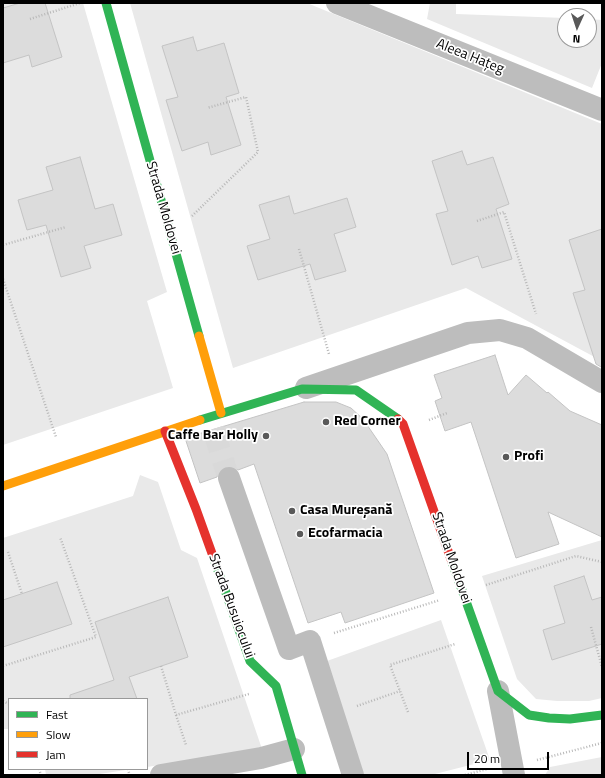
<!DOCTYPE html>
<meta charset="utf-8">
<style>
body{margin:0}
#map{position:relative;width:605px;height:778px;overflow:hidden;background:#fff;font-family:"Titillium Web",sans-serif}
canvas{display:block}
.frame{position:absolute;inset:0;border:4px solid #000;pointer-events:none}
.legend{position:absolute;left:8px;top:698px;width:140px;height:72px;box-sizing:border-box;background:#fff;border:1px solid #999;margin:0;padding:5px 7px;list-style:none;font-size:12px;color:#000}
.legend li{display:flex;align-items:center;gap:8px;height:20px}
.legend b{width:20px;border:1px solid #999}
.north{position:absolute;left:557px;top:8px;width:40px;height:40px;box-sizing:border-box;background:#fff;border:1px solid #999;border-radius:50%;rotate:183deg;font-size:11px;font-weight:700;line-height:16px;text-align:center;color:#000}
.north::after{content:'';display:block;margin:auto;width:14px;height:18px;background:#595959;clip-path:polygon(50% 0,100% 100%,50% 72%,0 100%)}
.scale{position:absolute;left:467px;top:752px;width:82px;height:18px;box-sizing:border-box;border:2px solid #000;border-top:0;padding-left:5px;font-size:12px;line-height:14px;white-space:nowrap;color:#000;-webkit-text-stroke:3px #fff;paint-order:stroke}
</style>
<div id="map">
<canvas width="605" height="778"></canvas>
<div class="frame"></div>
<ul class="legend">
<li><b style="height:5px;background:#30b455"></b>Fast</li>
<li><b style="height:5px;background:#ff9f0a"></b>Slow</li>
<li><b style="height:5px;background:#e5322d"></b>Jam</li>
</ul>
<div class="north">N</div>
<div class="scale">20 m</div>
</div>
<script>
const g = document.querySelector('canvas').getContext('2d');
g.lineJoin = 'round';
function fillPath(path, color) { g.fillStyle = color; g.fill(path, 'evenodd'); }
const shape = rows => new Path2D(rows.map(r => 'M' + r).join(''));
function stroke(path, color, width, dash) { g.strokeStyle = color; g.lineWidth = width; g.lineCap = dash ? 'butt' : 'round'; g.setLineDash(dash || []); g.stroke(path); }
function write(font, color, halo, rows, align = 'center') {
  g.font = font + ' "Titillium Web",sans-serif'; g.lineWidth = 3.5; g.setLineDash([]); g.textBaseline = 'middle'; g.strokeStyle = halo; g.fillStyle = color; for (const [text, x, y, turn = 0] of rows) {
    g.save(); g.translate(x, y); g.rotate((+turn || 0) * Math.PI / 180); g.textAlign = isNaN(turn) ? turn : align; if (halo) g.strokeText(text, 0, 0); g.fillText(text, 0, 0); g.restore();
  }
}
fillPath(shape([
 [3,3,83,3,167,292,147,301,173,388,3,445],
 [130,3,307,3,602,124,602,361,466,288,233,368],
 [430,3,456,3,456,14,565,18,565,40,589,40,589,19,602,20,602,63,592,88,427,19],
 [140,475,158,482,181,550,197,558,262,749,147,767,147,699,9,699,9,729,3,729,3,538,133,496],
 [602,540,602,698,589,701,557,701,536,699,517,679,482,576],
 [441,620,490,760,431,775,364,775,327,661],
 [602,757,602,775,545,775,550,767],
 [45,769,132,769,93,775,46,775]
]), '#e9e9e9');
const building = shape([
 [20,3,45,3,62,57,32,67,29,55,3,63,3,8,20,3],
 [193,37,197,51,224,43,239,93,226,97,241,145,211,155,208,142,182,151,166,100,178,97,162,46,193,37],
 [462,151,467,165,493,157,509,204,496,209,512,259,482,268,478,256,452,265,436,214,448,211,432,161,462,151],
 [80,157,95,209,113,204,122,235,84,246,91,268,61,277,46,225,27,230,18,200,53,190,46,167,80,157],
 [289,196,294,214,347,198,356,227,334,234,346,271,315,280,310,264,258,280,247,246,270,239,259,205,289,196],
 [602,229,602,367,601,367,596,364,573,293,585,290,569,240,602,229],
 [495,355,508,395,526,375,547,393,548,392,570,411,602,425,602,537,548,512,559,544,516,558,471,422,445,431,435,401,442,398,434,375,495,355],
 [304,402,336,402,351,408,363,419,387,454,434,593,345,623,341,612,308,623,254,464,238,470,232,466,225,466,219,470,217,477,200,483,185,438,304,402],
 [584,576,592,600,602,597,602,644,552,660,543,630,565,623,554,586,584,576],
 [57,582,72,624,3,647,3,600,57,582],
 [168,597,188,657,129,677,137,699,70,699,70,695,114,680,95,622,168,597]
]);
fillPath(building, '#dcdcdc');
stroke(building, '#c4c4c4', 1);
stroke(shape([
 [213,429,227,473]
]), '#d9d9d9', 22, [22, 11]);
stroke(shape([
 [30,19,80,3],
 [192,216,258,152,246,97,207,108],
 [477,221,504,212,536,314],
 [3,245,66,227],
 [299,249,329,354],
 [3,279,56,437],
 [429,420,447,413],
 [8,552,22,594],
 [486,585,576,556,602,562],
 [591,627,602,667],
 [334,633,440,600],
 [3,666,96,637,60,537],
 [161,666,176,715,249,694],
 [3,701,9,704],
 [357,706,400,691],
 [408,712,390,665,455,644],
 [176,715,186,745],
 [537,760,602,743],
 [39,769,41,775],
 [128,769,129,773],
 [465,775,487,769]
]), '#b8b8b8', 2.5, [1, 2]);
stroke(shape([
 [337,3,602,110],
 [306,388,468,333,500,330,527,338,602,382],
 [229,478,289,649,310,641,353,775],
 [498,691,514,775],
 [161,775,261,758,294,749]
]), '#bdbdbd', 22);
stroke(shape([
 [106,3,199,336],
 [200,420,302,389,356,390,398,419],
 [214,559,250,661,276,686,302,775],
 [452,562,498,691,529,715,549,718,570,719,602,715]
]), '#30b455', 9);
stroke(shape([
 [199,336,221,413],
 [3,486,200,420]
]), '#ff9f0a', 9);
stroke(shape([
 [398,419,403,424,452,562],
 [165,431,196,509,214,559]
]), '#e5322d', 9);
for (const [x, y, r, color] of [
 [326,422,4,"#595959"],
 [266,436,4,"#595959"],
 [506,457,4,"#595959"],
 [292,511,4,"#595959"],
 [300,534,4,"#595959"]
]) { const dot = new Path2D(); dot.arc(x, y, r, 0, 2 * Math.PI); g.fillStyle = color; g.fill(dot); stroke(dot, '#fff', 1.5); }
write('14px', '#000', '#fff', [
 ["Aleea Hațeg",470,57,22],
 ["Strada Moldovei",163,208,74],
 ["Strada Moldovei",451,558,71],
 ["Strada Busuiocului",231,606,70]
]);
write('bold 14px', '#000', '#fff', [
 ["Red Corner",334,422],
 ["Caffe Bar Holly",258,436,"right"],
 ["Profi",514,457],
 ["Casa Mureșană",300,511],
 ["Ecofarmacia",308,534]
], 'left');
</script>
